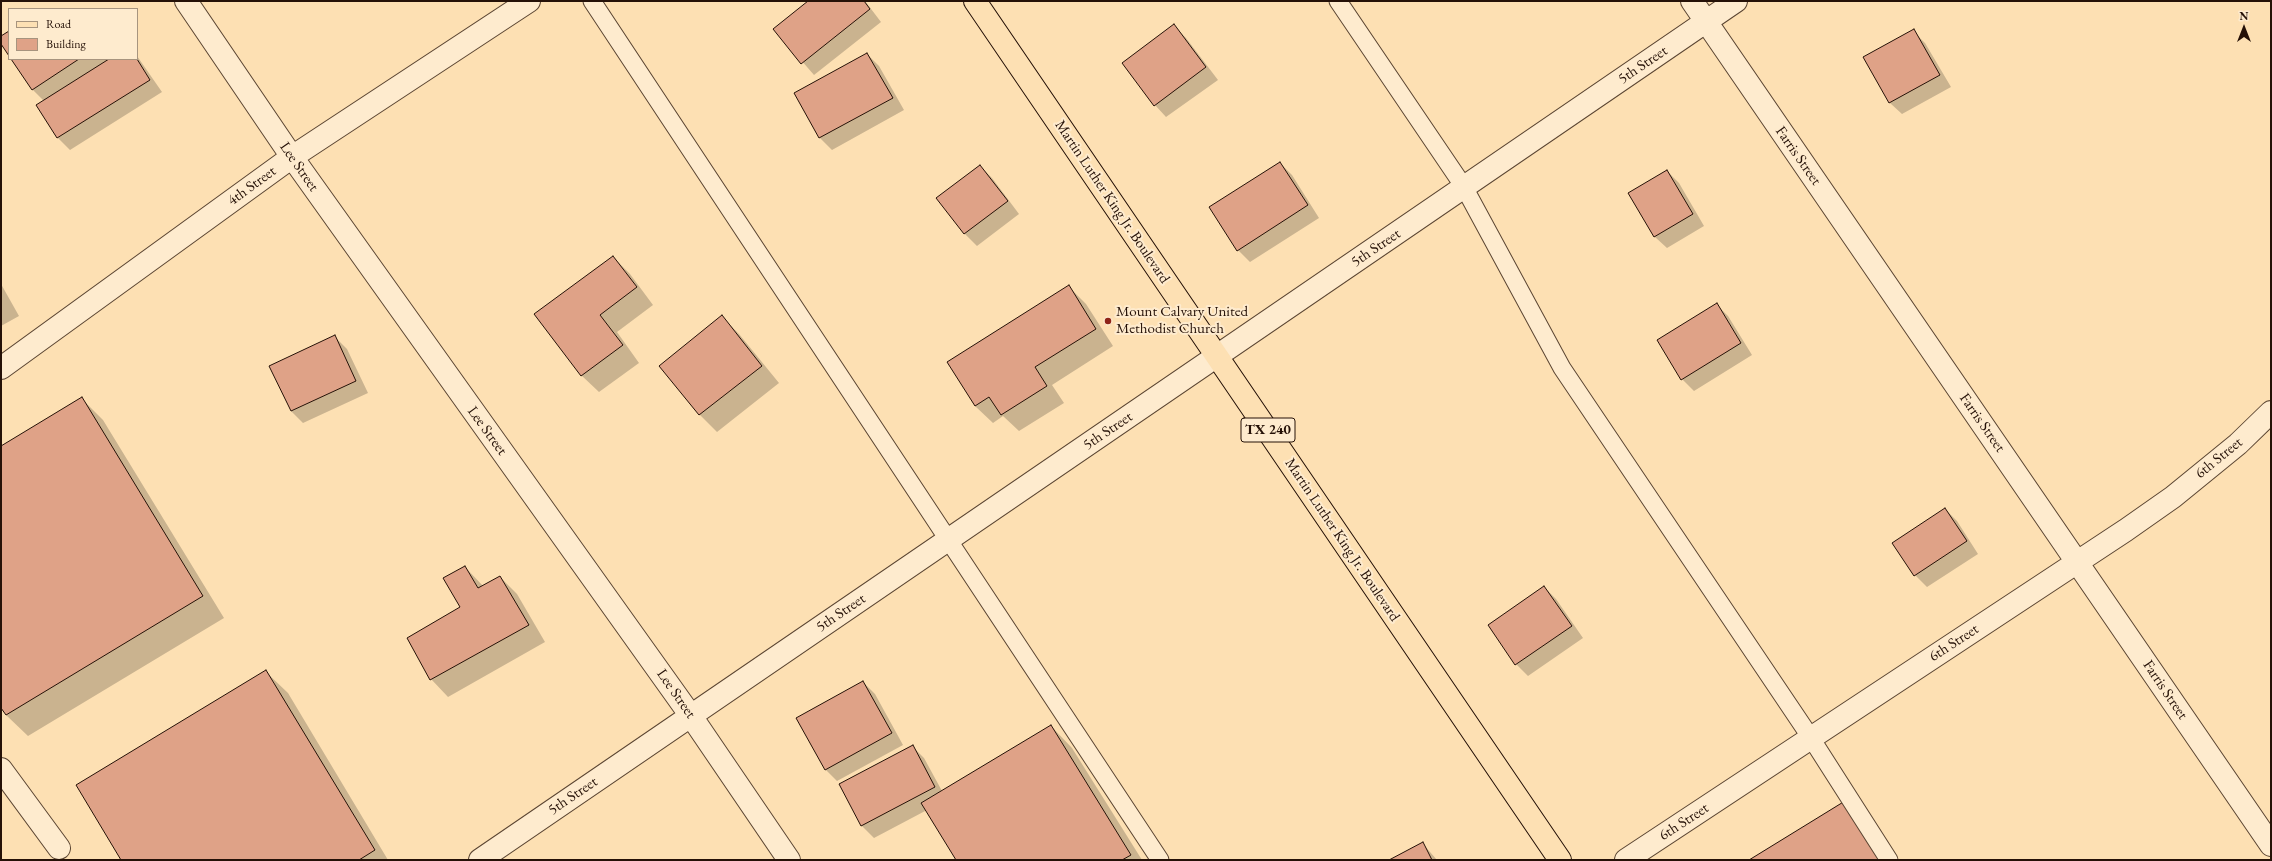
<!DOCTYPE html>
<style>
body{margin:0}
#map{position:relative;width:2272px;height:861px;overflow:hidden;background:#fde0b3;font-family:"EB Garamond",serif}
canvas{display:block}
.frame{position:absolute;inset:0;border:2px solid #251107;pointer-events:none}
.legend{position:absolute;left:8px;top:8px;width:130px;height:52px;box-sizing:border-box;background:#feebce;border:1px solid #a7947e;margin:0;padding:5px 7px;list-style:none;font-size:12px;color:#251107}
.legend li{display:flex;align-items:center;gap:8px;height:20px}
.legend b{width:20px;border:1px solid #a7947e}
.north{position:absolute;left:2224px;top:8px;width:40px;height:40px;-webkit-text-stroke:3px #feebce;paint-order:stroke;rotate:0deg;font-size:11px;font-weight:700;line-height:16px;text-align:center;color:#251107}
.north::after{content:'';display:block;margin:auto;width:14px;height:18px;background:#251107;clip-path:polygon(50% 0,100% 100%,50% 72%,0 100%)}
</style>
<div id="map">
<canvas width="2272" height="861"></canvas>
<div class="frame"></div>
<ul class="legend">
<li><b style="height:5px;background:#fde0b3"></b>Road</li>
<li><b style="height:11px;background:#dfa287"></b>Building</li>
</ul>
<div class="north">N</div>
</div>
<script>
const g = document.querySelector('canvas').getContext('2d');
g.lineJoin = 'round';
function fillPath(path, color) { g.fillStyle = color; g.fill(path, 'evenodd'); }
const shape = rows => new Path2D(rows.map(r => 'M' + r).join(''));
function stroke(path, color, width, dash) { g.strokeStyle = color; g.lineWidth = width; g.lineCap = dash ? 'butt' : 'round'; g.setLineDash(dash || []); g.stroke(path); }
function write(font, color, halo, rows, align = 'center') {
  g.font = font + ' "EB Garamond",serif'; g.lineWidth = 4; g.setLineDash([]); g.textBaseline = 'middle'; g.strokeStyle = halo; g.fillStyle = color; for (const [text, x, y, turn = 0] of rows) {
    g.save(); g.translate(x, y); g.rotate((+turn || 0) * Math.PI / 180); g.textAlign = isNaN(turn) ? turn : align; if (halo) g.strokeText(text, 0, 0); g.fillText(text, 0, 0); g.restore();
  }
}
fillPath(shape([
 [810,1,865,1,881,22,814,75,774,29],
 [1174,26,1186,38,1218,80,1166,117,1155,105],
 [1913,31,1925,43,1951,87,1902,114,1890,103],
 [867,54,879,66,904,110,832,150,820,138,796,93],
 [137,56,162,92,70,150,58,138,37,105,44,101,33,90,12,59,137,59],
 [1280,163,1292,175,1319,218,1250,262,1238,250],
 [980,166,992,178,1019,214,977,246,965,234,938,198],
 [1667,171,1679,183,1704,226,1667,248,1655,237,1629,193],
 [613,257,630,274,653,305,617,332,639,363,599,392,581,375],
 [1,284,19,316,1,326],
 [1068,286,1086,304,1113,346,1052,385,1064,403,1019,431,1003,416,993,423,975,406],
 [1716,304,1728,316,1752,355,1694,391,1682,379],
 [722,317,739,334,779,383,717,432,700,415,660,366],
 [335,337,347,349,368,393,303,423,291,411,271,366],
 [81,398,103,420,224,618,28,736,6,715,1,706,1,447],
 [1945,509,1957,521,1978,554,1927,587,1915,575],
 [465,567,483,586,500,577,517,594,545,642,448,697,431,679,461,608],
 [1544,587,1556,599,1583,638,1528,676,1516,664],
 [266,672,288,693,388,860,122,860],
 [863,682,875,694,903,745,837,781,825,769],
 [1051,726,1072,748,1142,860,959,860,927,810,874,838,862,826,840,784,912,746,924,758,942,791],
 [1423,844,1437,860,1391,860]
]), '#0003');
const building = shape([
 [808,1,864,1,870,9,801,64,773,29,808,1],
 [1174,24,1206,67,1154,106,1122,63,1174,24],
 [1914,29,1940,75,1889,103,1863,57,1914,29],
 [9,31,9,56,1,44,1,36,9,31],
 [867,53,893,98,819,138,794,93,867,53],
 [11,59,79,59,32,90,11,59],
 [109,59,137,59,150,80,57,138,36,105,109,59],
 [1280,162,1308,205,1237,251,1209,207,1280,162],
 [980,165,1008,201,964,234,936,198,980,165],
 [1667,170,1693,214,1654,237,1628,193,1667,170],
 [613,256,637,287,600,315,623,345,581,376,534,314,613,256],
 [1069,285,1096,329,1035,367,1047,386,1001,415,989,397,975,406,947,362,1069,285],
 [1717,303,1741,343,1681,380,1657,340,1717,303],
 [722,315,762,366,699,415,659,366,722,315],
 [335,335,356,381,291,411,269,366,335,335],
 [82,397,203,596,6,715,1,708,1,446,82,397],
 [1945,508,1967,541,1914,576,1892,543,1945,508],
 [465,566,478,588,500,576,529,625,430,680,407,638,460,607,443,578,465,566],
 [1544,586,1572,626,1515,665,1488,625,1544,586],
 [266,670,375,850,359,860,121,860,76,785,266,670],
 [863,681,892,733,825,770,796,718,863,681],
 [1051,725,1131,855,1122,860,956,860,921,803,1051,725],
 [913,745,935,787,861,826,839,784,913,745],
 [1845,801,1881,860,1749,860,1845,801],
 [1423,842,1432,860,1389,860,1423,842]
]);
fillPath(building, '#dfa287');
stroke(building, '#251107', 1);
const service = shape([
 [592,1,1160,860],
 [1338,1,1464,187,1562,368,1811,738,1889,860]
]);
const minor = shape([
 [186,1,292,157,691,716,789,860],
 [1692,1,2271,845],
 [1,368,292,157,529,1],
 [1,769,59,848],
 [480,860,1736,1],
 [1626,860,2126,530,2173,497,2238,444,2271,412]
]);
const primary = shape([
 [975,1,1560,860]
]);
stroke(service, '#5b4532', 19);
stroke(minor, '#5b4532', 24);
stroke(primary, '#251107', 24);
stroke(service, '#feebce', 17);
stroke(minor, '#feebce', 22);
stroke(primary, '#fde0b3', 22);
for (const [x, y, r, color] of [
 [1108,321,4,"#8f2418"]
]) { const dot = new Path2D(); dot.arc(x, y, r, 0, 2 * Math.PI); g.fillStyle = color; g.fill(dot); stroke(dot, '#feebce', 1.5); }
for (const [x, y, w] of [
 [1268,430,54]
]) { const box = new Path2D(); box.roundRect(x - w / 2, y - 12, w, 24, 3); g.fillStyle = '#feebce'; g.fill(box); stroke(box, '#251107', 1); }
write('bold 14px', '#251107', null, [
 ["TX 240",1268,430]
]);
write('15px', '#251107', '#feebce', [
 ["5th Street",1643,65,-34],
 ["Farris Street",1798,156,55],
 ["Lee Street",299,167,55],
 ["4th Street",252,186,-36],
 ["Martin Luther King Jr. Boulevard",1112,202,56],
 ["5th Street",1376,248,-34],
 ["Farris Street",1982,423,55],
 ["Lee Street",487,431,54],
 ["5th Street",1108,431,-34],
 ["6th Street",2219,458,-39],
 ["Martin Luther King Jr. Boulevard",1342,540,56],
 ["5th Street",841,613,-34],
 ["6th Street",1954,643,-33],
 ["Farris Street",2165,690,56],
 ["Lee Street",676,694,55],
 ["5th Street",573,796,-34],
 ["6th Street",1684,822,-33]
]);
write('15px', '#251107', '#feebce', [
 ["Mount Calvary United",1116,312],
 ["Methodist Church",1116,329]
], 'left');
</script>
